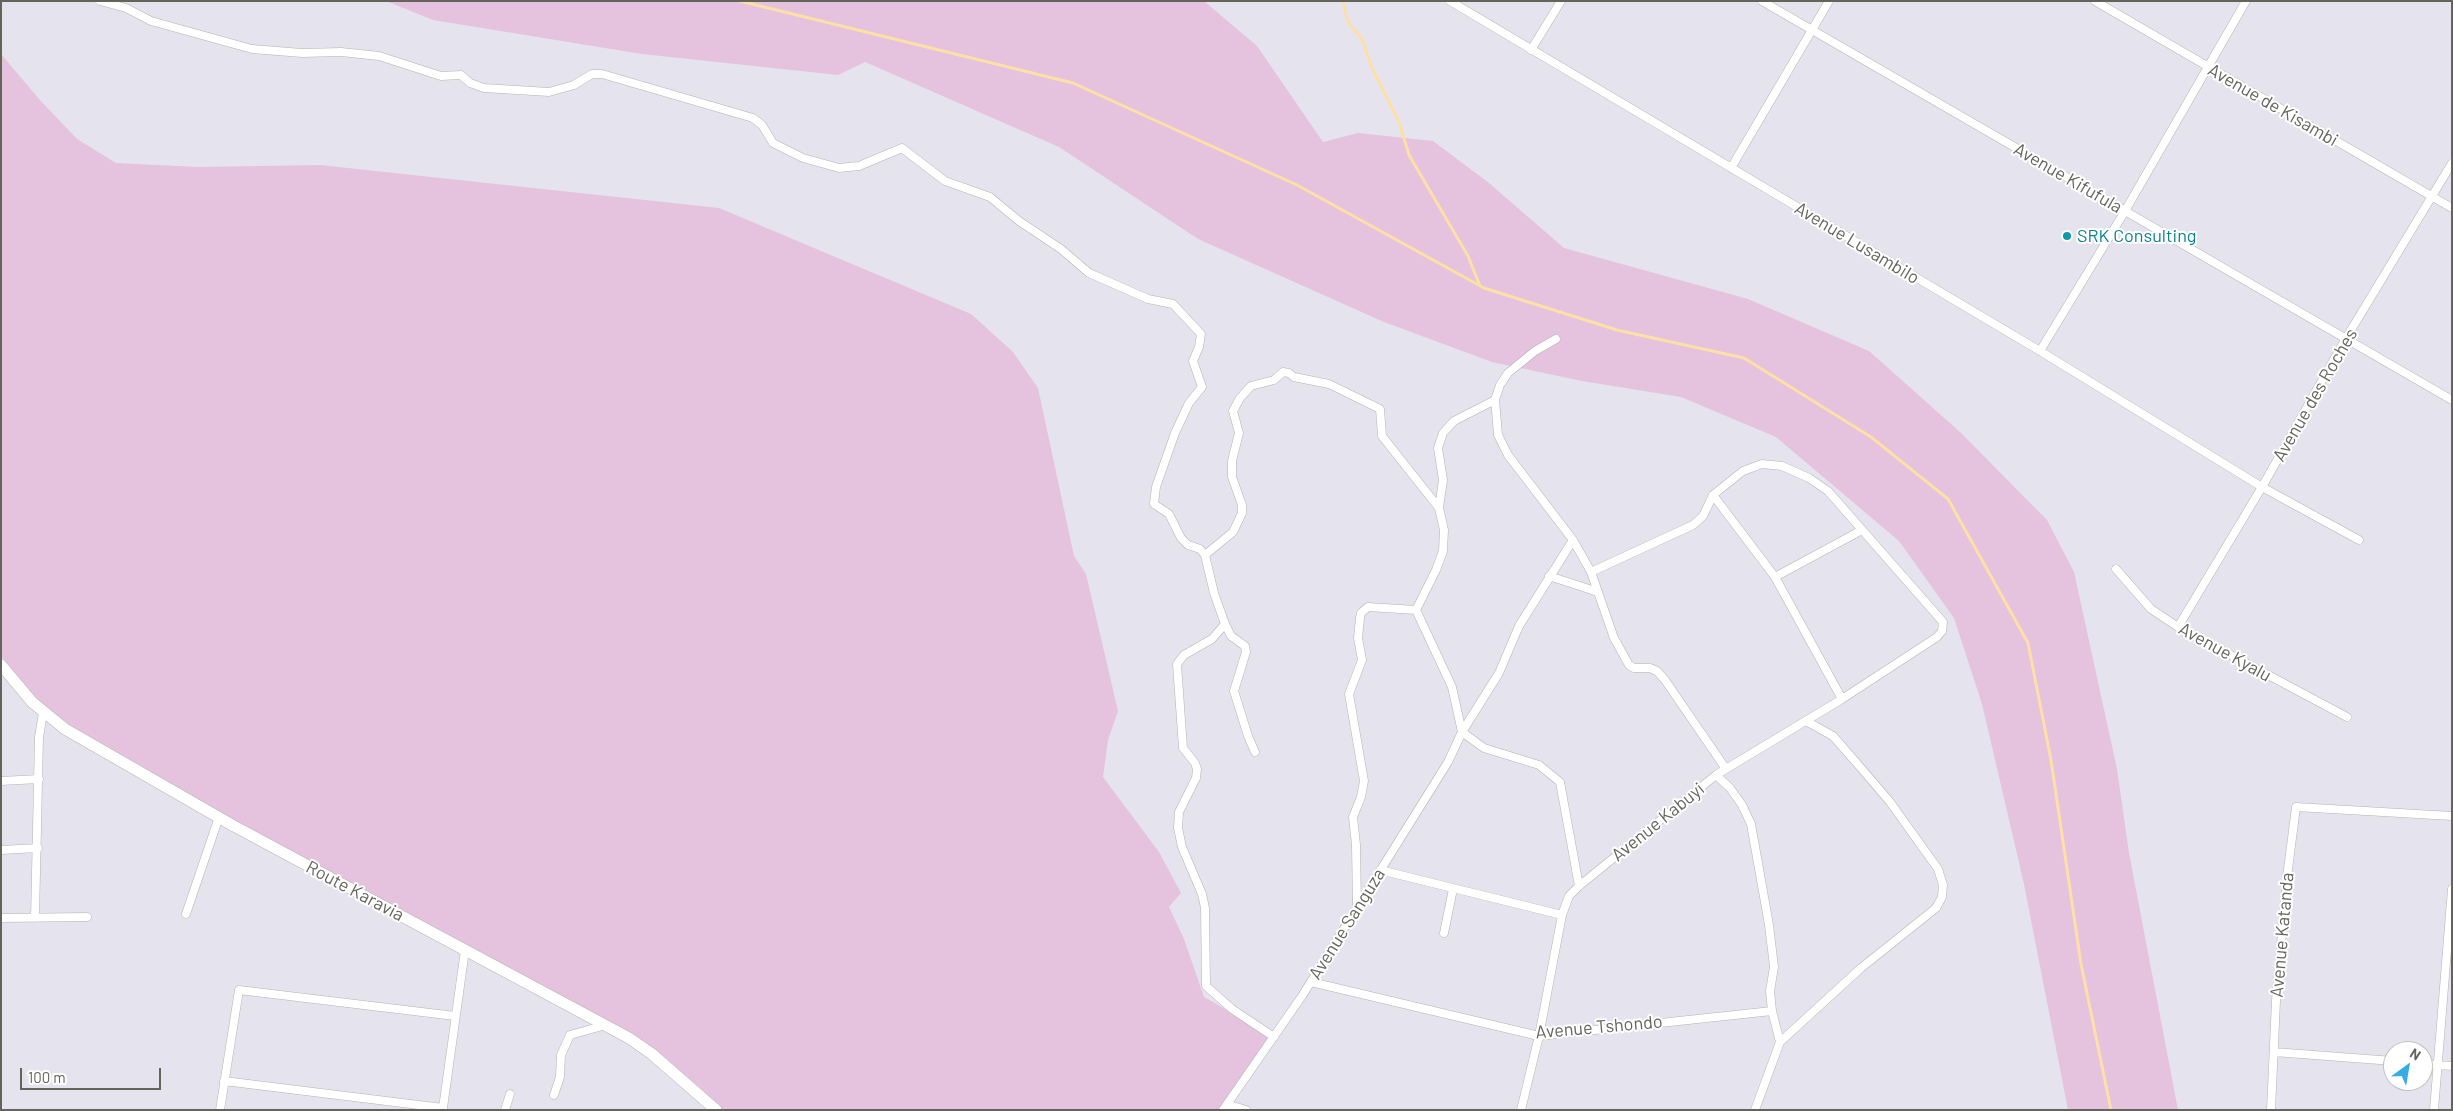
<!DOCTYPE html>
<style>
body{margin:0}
#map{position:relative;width:2453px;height:1111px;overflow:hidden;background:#e5e4ee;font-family:Barlow,sans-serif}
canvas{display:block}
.frame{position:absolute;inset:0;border:2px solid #64635c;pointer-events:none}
.north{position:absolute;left:2383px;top:1041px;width:50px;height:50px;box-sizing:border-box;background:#fff;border:1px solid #c1c1be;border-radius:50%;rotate:32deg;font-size:14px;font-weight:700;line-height:20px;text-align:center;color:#64635c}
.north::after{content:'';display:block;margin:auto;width:18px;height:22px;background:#35ace3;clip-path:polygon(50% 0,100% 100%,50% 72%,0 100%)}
.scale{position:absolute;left:20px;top:1068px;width:141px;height:22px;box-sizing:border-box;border:2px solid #64635c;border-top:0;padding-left:6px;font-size:15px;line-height:18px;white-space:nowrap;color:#64635c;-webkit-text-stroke:4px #fff;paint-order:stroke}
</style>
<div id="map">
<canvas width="2453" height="1111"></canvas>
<div class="frame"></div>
<div class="north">N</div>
<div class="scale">100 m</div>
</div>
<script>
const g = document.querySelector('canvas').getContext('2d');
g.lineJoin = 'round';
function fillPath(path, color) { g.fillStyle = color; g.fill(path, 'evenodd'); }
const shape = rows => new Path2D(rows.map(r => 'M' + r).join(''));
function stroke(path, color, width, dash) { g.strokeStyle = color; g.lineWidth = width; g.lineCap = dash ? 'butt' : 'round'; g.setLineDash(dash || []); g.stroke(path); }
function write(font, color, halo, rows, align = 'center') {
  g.font = font + ' Barlow,sans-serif'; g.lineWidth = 4; g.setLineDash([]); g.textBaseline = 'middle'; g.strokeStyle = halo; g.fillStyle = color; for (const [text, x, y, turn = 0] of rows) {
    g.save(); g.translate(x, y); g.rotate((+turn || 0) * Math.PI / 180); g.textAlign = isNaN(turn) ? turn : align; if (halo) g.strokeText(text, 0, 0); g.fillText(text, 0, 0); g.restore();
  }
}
fillPath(shape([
 [386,1,1204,1,1257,46,1323,142,1358,133,1433,141,1489,183,1564,248,1748,299,1869,351,1960,432,2047,520,2074,572,2117,769,2129,853,2178,1110,2068,1110,2024,884,1982,704,1954,618,1899,541,1776,437,1681,397,1582,381,1492,362,1384,322,1198,239,1059,147,865,62,838,75,642,54,433,20],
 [1,54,39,99,77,139,116,163,197,167,320,165,719,208,971,314,1013,352,1038,388,1074,556,1086,574,1118,711,1108,740,1103,777,1159,852,1181,893,1169,907,1184,939,1204,997,1274,1037,1223,1110,723,1110,693,1082,633,1037,117,756,57,718,18,680,1,656]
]), '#e5c2dd');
stroke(shape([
 [740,1,1073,83,1297,185,1484,288,1617,330,1744,358,1871,437,1948,499,2028,643,2051,760,2081,964,2111,1110],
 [1343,1,1348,22,1362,39,1373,70,1399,122,1409,155,1468,256,1480,286]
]), '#fce0a7', 3);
const street = shape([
 [100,1,126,8,151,21,252,49,302,53,341,52,379,56,441,76,461,75,470,83,484,88,549,92,574,85,592,74,602,74,753,118,762,125,773,143,803,158,839,168,859,166,902,148,945,181,990,197,1019,221,1061,249,1089,273,1148,299,1173,304,1201,334,1199,347,1193,361,1202,387,1189,403,1175,433,1156,487,1154,504,1169,514,1181,538,1188,545,1200,549,1205,555,1214,593,1225,624,1231,636,1245,646,1246,652,1234,691,1248,736,1255,752],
 [1450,1,2040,351,2262,487,2359,540],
 [1762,1,2452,400],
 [2095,1,2452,208],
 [1531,50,1561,1],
 [1731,168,1829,1],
 [1556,339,1535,351,1508,373,1500,385,1495,400,1498,435,1508,455,1573,540,1591,572,1614,638,1629,665,1634,668,1650,668,1657,671,1665,680,1726,769],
 [2040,351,2125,211,2246,1],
 [1713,495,1775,577,1842,699],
 [1439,508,1443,480,1438,448,1443,433,1454,421,1495,400],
 [1205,555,1233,532,1242,513,1242,505,1232,477,1232,461,1239,433,1233,411,1240,398,1251,386,1274,380,1283,372,1289,373,1294,377,1329,384,1380,409,1382,436,1439,508,1444,530,1443,551,1436,570,1416,610],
 [2116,569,2151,609,2178,627,2347,717],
 [1549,576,1598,592],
 [1775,577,1862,530],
 [1416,610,1452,687,1462,732,1484,748,1539,765,1560,782,1579,886],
 [1225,624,1212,639,1184,655,1177,664,1183,748,1195,763,1197,769,1196,778,1179,812,1178,828,1182,847,1202,894,1205,908,1206,986,1232,1009,1274,1037],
 [2178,627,2262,487,2345,340,2452,163],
 [1716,775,1730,788,1742,805,1751,824,1769,925,1774,967,1770,991,1772,1011,1780,1042,1755,1110],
 [1,781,39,779],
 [1,850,38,848],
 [1380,870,1562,915],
 [1357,907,1356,845,1353,817,1361,797,1364,781,1349,694,1362,660,1358,638,1360,618,1361,613,1368,607,1416,610],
 [186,914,219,817],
 [1,918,87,917],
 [35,918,39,737,43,713],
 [1444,933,1453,889],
 [1311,982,1539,1036,1772,1011],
 [1780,1042,1861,968,1936,908,1942,897,1943,885,1938,869,1890,802,1861,768,1833,736,1806,721],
 [2274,1052,2393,1061],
 [2423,1064,2452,1066],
 [224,1081,443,1108,465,950],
 [554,1095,560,1077,561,1055,570,1035,606,1025],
 [1227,1104,1246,1110],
 [220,1110,239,990,455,1016],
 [505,1110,510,1094],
 [1223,1110,1302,996,1448,762,1462,732,1499,673,1519,626,1573,540],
 [1521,1110,1539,1036,1562,915,1569,896,1579,886,1716,775,1842,699,1937,637,1942,631,1943,622,1828,491,1809,478,1782,466,1762,464,1743,471,1713,495,1703,516,1693,525,1591,572],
 [2271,1110,2276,1001,2287,877,2296,807,2452,816],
 [2434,1110,2452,889]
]);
const secondary = shape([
 [1,665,32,702,65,729,232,825,629,1038,652,1054,716,1110]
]);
stroke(street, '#b4b3ad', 9);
stroke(secondary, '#b7b6af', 12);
stroke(street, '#fff', 8);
stroke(secondary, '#fff', 11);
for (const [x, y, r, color] of [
 [2067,236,5,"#0f9aa8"]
]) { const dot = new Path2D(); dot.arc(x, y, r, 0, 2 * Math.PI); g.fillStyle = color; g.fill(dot); stroke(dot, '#fff', 2); }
write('18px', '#64635c', '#fff', [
 ["Avenue de Kisambi",2273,105,30],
 ["Avenue Kifufula",2068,178,30],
 ["Avenue Lusambilo",1857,243,31],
 ["Avenue des Roches",2315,395,-60],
 ["Avenue Kyalu",2225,652,29],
 ["Avenue Kabuyi",1658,822,-39],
 ["Route Karavia",355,891,28],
 ["Avenue Sanguza",1347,924,-58],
 ["Avenue Katanda",2282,935,-85],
 ["Avenue Tshondo",1599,1027,-5]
]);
write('18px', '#0d838f', '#fff', [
 ["SRK Consulting",2077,236]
], 'left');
</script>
